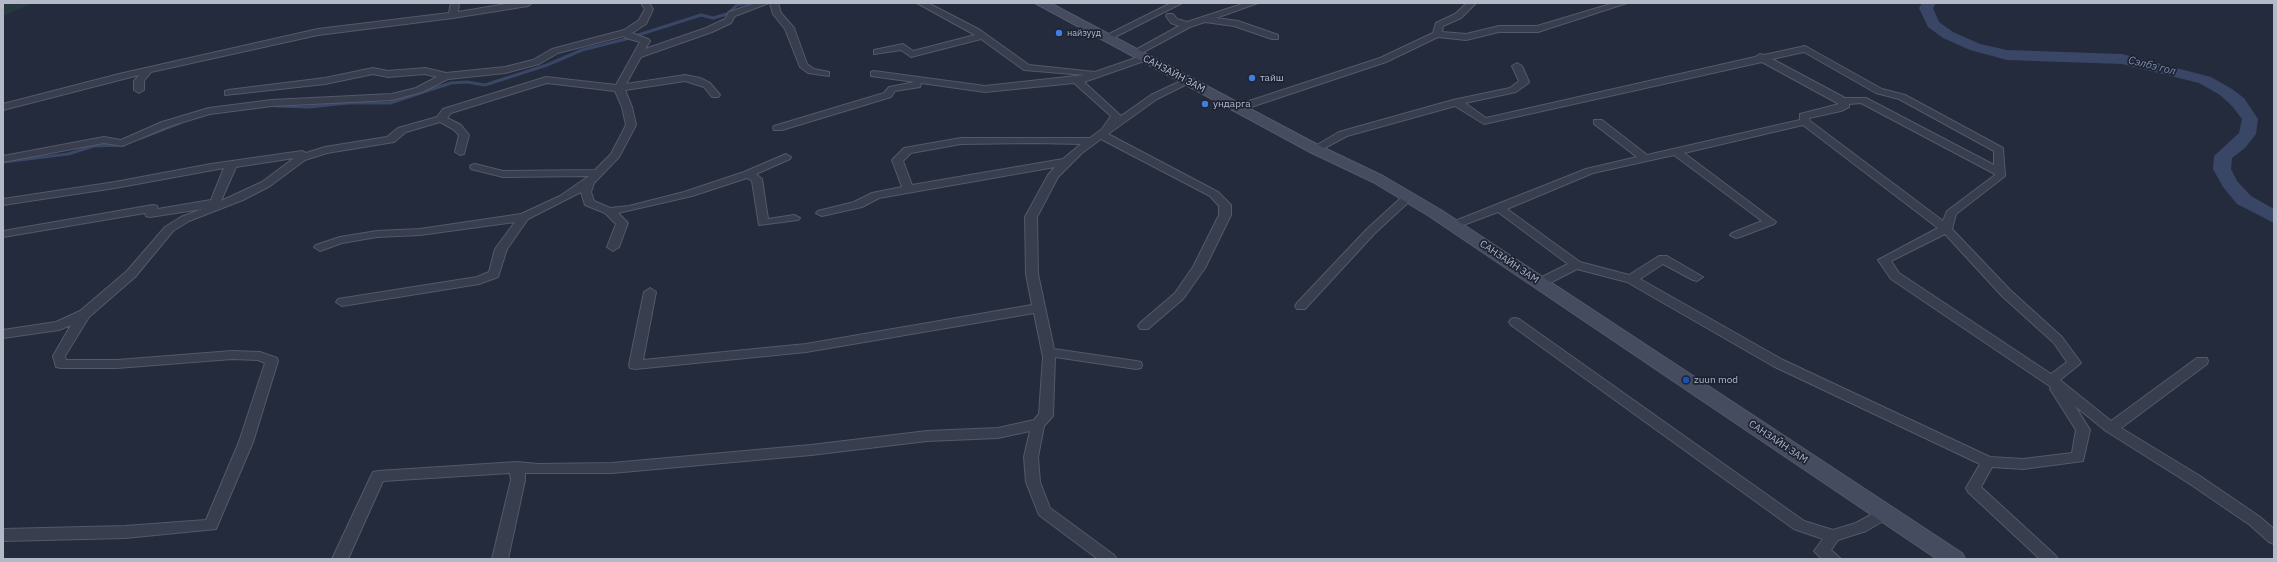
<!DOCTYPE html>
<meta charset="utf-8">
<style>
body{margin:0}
#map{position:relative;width:2277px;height:562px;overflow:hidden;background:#242b3d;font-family:"IBM Plex Sans",sans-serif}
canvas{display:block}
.frame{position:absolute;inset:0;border:4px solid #b4b9c8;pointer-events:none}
</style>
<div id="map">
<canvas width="2277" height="562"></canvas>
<div class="frame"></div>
</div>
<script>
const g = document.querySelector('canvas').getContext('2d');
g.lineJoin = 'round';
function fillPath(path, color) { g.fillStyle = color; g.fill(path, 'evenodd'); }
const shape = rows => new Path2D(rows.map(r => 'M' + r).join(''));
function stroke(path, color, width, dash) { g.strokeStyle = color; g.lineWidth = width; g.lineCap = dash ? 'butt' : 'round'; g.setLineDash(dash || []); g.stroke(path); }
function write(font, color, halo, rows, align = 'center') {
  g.font = font + ' "IBM Plex Sans",sans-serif'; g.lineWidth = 3.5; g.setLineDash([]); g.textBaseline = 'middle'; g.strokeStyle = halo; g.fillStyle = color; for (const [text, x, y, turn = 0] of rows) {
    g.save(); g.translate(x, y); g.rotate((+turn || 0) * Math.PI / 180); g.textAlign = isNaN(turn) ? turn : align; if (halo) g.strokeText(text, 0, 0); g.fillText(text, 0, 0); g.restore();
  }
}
fillPath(shape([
 [3,3,33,3,3,16]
]), '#26373e');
stroke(shape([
 [635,36,701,15,713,18,727,14,737,5,749,3],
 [276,106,309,107,348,103,390,103,451,83,467,82,485,85,547,65,582,50,630,38],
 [141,138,180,123],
 [3,162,68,154,94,146,124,145]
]), '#3a4665', 3);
fillPath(shape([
 [1922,3,1936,3,1933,8,1939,22,1953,32,1980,44,2007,50,2122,54,2211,77,2232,89,2244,98,2258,119,2256,134,2245,148,2232,158,2231,169,2237,181,2251,196,2274,209,2274,223,2237,204,2223,187,2213,169,2214,156,2239,133,2242,119,2232,106,2220,95,2199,83,2122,64,2007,60,1970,50,1943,38,1928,27,1919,8,1922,3]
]), '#3a4665');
const street = shape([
 [451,3,459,3,458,12,512,3,532,3,528,6,453,18,318,35,151,72,144,81,144,90,139,93,134,90,134,81,139,75,3,110,3,104,119,74,318,29,449,13,451,3],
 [641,3,649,3,653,9,646,24,632,33,648,39,650,41,645,49,706,28,725,19,729,12,756,3,769,3,735,16,731,23,712,32,641,57,626,84,685,75,700,78,710,83,720,95,718,97,712,97,704,87,685,81,625,90,632,107,636,125,619,157,594,183,591,192,594,201,610,208,629,206,684,192,744,172,786,154,791,157,790,159,756,174,762,179,768,219,794,215,800,218,798,220,759,225,752,181,747,178,692,196,618,213,628,223,619,247,613,251,607,247,616,224,605,213,585,205,581,192,528,219,507,249,498,277,479,284,342,306,336,302,338,299,477,277,489,272,495,249,515,222,420,235,377,237,342,243,320,251,314,247,316,245,340,237,377,231,420,229,521,214,560,196,589,176,503,177,471,169,470,167,471,165,475,164,503,171,595,170,611,154,626,125,622,107,615,91,547,83,451,113,447,118,461,125,469,135,464,154,460,155,455,152,459,135,453,129,440,122,406,132,394,142,327,153,305,160,270,186,243,200,189,221,173,231,135,277,89,317,65,356,66,360,117,360,232,351,260,352,277,358,278,361,253,442,216,529,125,538,3,541,3,529,125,526,206,520,239,442,265,363,258,360,232,359,117,368,61,368,56,367,53,356,71,325,59,330,3,338,3,330,56,322,80,311,127,271,165,227,181,217,202,209,150,217,146,216,145,213,3,237,3,231,153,205,157,206,158,209,211,200,224,168,115,188,3,205,3,199,115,182,211,164,302,151,306,153,325,147,387,137,398,128,437,117,443,109,546,77,616,85,640,42,626,38,624,36,558,53,539,64,505,73,448,79,422,92,392,100,272,106,210,114,170,126,122,146,104,143,3,162,3,156,104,137,121,140,162,122,209,108,272,100,392,94,416,88,437,77,425,74,388,77,373,74,325,84,225,95,225,91,228,90,325,78,373,68,388,71,425,68,446,73,505,67,533,60,552,49,624,30,639,20,645,9,641,3],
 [294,158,262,182,221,201,236,167,294,158],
 [770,3,778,3,781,13,794,28,807,64,814,69,829,72,829,76,808,73,800,67,785,29,773,14,770,3],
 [917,3,928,3,980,30,1029,65,1095,72,1141,56,1147,56,1147,60,1084,82,1121,116,1151,95,1185,79,1188,78,1193,81,1157,99,1108,134,1218,192,1231,205,1231,215,1205,268,1183,299,1148,329,1140,329,1138,326,1140,323,1175,293,1193,267,1219,215,1219,206,1210,196,1101,139,1082,153,1058,177,1037,217,1038,274,1054,349,1136,361,1141,362,1142,365,1141,368,1136,369,1055,357,1053,416,1044,426,1038,457,1040,482,1050,508,1114,555,1117,559,1098,559,1039,515,1026,482,1024,457,1030,431,998,438,927,441,811,455,612,473,525,473,525,480,508,559,492,559,511,480,510,473,383,481,348,559,332,559,371,476,373,472,378,471,517,462,538,464,612,463,811,445,927,431,998,428,1034,420,1039,414,1043,357,1034,313,806,352,635,369,630,368,629,365,644,292,650,288,656,292,643,360,806,344,1032,305,1026,274,1025,217,1048,175,1055,167,879,198,862,207,822,216,816,213,818,211,854,202,872,193,902,187,892,160,904,148,961,138,1090,138,1102,129,1111,116,1074,83,985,92,921,83,920,87,895,91,891,97,782,130,774,130,773,128,774,126,884,93,889,87,915,82,871,76,871,72,874,71,985,86,1085,75,1024,70,981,39,911,57,901,50,874,54,874,50,903,44,913,51,975,35,917,3],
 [1034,143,1081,144,1063,159,912,185,903,161,911,153,961,144,1034,143],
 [1171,3,1182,3,1109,40,1103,40,1101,38,1171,3],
 [1245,3,1258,3,1216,18,1238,21,1278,35,1278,39,1272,39,1234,26,1205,22,1190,27,1138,55,1135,56,1130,53,1179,26,1171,23,1166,16,1167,14,1173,14,1177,19,1187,22,1245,3],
 [1467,3,1476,3,1461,18,1443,26,1442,32,1466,34,1499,26,1537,26,1614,3,1627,3,1538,32,1499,32,1466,40,1438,37,1386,62,1242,110,1238,111,1233,108,1234,106,1380,58,1433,33,1436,23,1455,14,1467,3],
 [1805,46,1882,89,1905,95,2003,148,2005,176,1956,214,1952,229,2010,290,2062,337,2081,363,2060,380,2111,421,2197,358,2207,358,2208,361,2207,364,2121,428,2200,476,2260,517,2274,529,2274,544,2269,542,2250,525,2190,484,2106,431,2075,406,2090,430,2083,461,2023,469,1992,467,1981,487,2055,555,2058,559,2040,559,1968,492,1966,488,1980,464,1773,366,1627,282,1577,269,1544,286,1536,286,1534,283,1536,280,1568,264,1498,212,1458,227,1454,228,1448,225,1450,223,1586,169,1637,157,1594,124,1594,120,1602,120,1647,155,1800,120,1800,114,1839,104,1762,62,1484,124,1455,106,1347,136,1319,151,1315,152,1310,149,1339,132,1453,100,1510,88,1519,81,1512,66,1517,63,1522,66,1529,82,1527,84,1516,92,1465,103,1486,118,1755,57,1760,54,1764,55,1805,46],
 [1804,52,1876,93,1899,99,1994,151,1994,165,1866,98,1845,98,1772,59,1804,52],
 [1861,103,1995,174,1995,175,1947,211,1943,221,1810,121,1809,118,1841,111,1849,107,1849,104,1861,103],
 [1803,125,1938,228,1878,260,1891,279,2051,387,2050,389,2076,430,2072,453,2023,459,1990,457,1783,360,1640,279,1663,264,1693,280,1697,281,1703,277,1667,256,1659,256,1629,275,1580,262,1507,209,1593,173,1674,155,1762,221,1732,233,1730,235,1736,238,1740,237,1774,224,1776,222,1684,153,1803,125],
 [1945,234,2002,296,2054,343,2067,362,2051,374,1899,273,1891,261,1945,234],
 [1408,194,1414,197,1412,199,1374,234,1305,309,1297,309,1295,306,1297,303,1366,230,1404,195,1408,194],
 [1515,318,1519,319,1804,521,1833,530,1856,523,1885,507,1890,509,1892,513,1890,517,1866,531,1838,540,1831,550,1841,559,1822,559,1814,551,1823,539,1794,529,1511,325,1509,322,1511,319,1515,318]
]);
const secondary = shape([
 [1035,3,1050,3,1320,146,1383,176,1441,210,1962,553,1965,559,1937,559,1429,216,1373,182,1310,152,1035,3]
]);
stroke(street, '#535968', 2);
stroke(secondary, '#535968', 2);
fillPath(street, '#383e4d');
fillPath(secondary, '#464c60');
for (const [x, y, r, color] of [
 [1059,33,4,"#3f7fe0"],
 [1252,78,4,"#3f7fe0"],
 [1205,104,4,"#3f7fe0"],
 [1686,380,4,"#1a4fb4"]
]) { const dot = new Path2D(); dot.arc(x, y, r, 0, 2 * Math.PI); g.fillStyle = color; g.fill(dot); stroke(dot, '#1d2332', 1.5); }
write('9px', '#b4b9c8', '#1d2332', [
 ["найзууд",1067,33]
], 'left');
write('10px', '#b4b9c8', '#1d2332', [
 ["САНЗАЙН ЗАМ",1174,74,28],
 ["САНЗАЙН ЗАМ",1509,262,34],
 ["САНЗАЙН ЗАМ",1778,442,34]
]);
write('10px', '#b4b9c8', '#1d2332', [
 ["тайш",1260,78],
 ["ундарга",1213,104],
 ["zuun mod",1694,380]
], 'left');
write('italic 11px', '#7c8baf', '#1d2332', [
 ["Сэлбэ гол",2152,66,14]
]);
</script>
